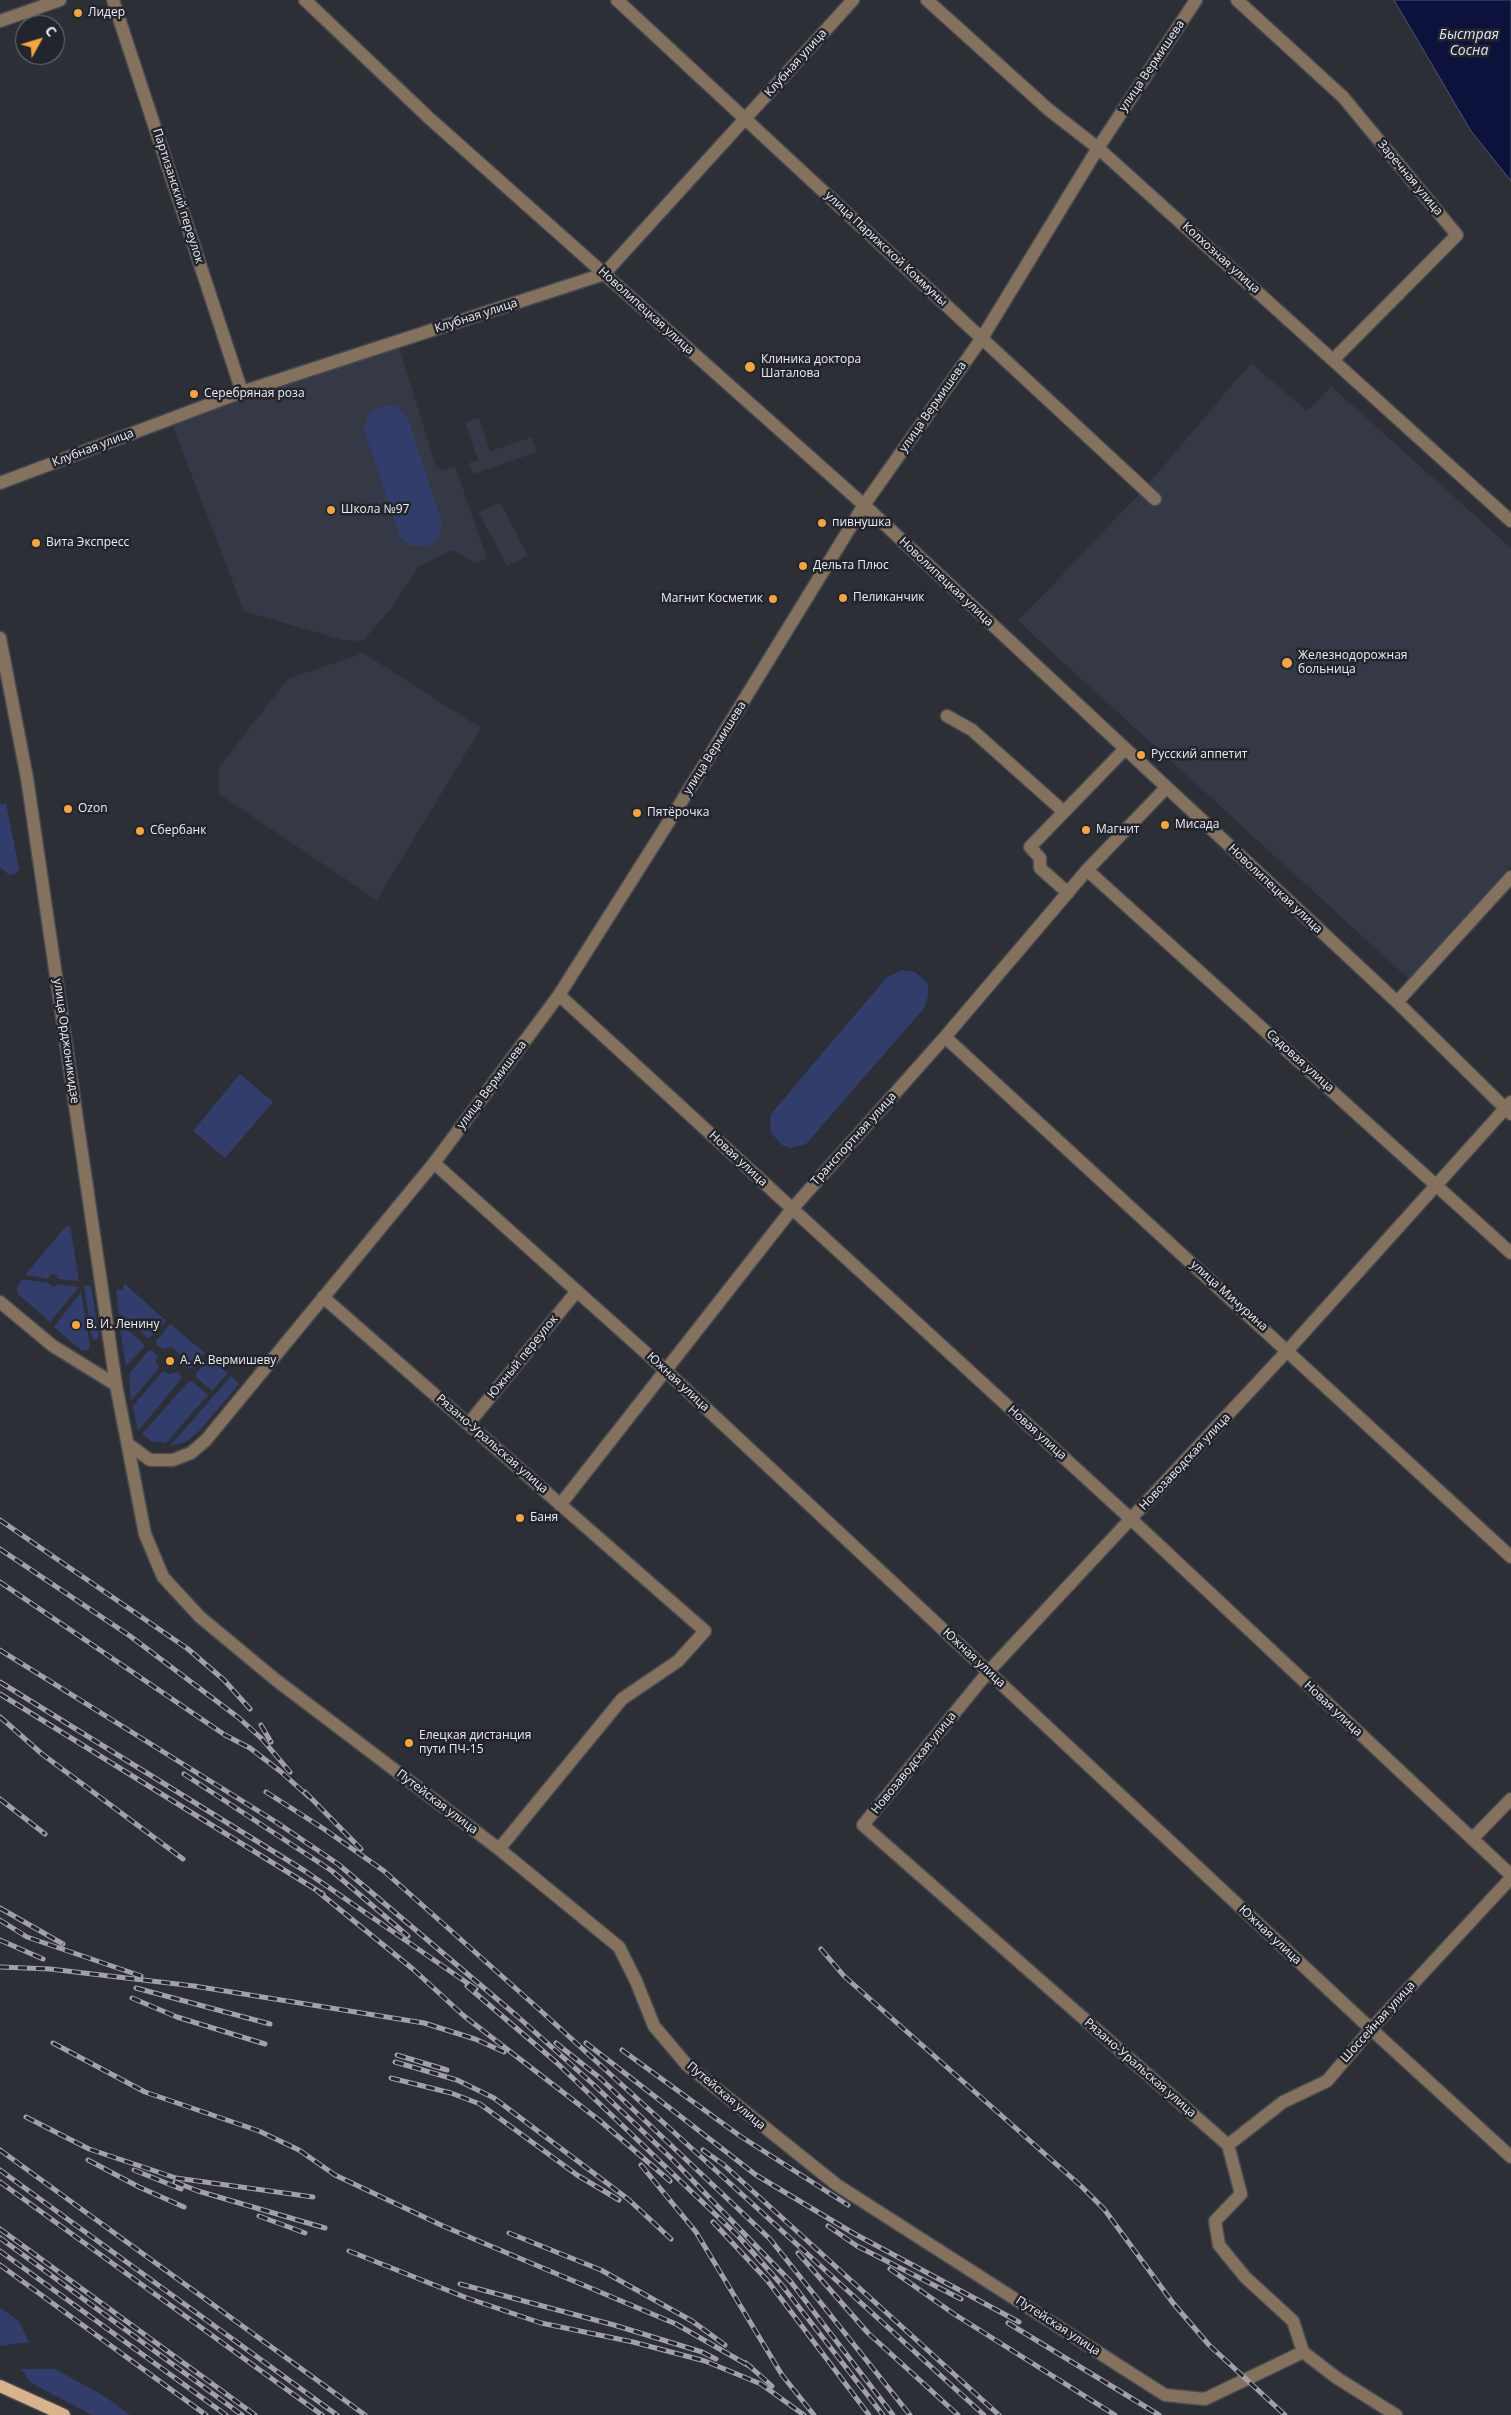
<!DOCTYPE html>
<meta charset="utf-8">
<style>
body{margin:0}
#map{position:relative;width:1511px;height:2415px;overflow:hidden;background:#2d2f37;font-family:"Open Sans",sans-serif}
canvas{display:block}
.north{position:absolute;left:15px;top:15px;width:50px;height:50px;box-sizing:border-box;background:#23252d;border:1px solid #73757c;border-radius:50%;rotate:51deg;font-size:14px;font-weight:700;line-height:20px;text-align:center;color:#ebedf2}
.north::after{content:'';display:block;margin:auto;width:18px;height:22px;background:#f2a541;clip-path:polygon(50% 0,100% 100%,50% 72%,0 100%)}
</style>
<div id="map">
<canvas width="1511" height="2415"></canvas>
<div class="north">С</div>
</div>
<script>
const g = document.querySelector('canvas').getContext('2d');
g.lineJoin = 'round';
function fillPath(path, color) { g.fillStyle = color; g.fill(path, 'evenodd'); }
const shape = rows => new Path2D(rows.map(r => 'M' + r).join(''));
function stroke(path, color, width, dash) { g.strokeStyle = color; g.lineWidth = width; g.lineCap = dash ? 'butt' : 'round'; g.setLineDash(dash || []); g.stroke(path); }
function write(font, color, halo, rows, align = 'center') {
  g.font = font + ' "Open Sans",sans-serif'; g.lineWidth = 5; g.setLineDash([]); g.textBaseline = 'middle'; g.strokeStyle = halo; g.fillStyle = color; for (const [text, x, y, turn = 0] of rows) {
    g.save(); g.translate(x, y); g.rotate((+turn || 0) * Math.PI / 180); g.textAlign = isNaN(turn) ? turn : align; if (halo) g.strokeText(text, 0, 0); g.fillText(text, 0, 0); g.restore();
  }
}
fillPath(shape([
 [397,341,436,467,444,470,455,466,487,559,475,563,452,550,418,567,393,606,363,641,342,640,244,611,170,419],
 [1251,363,1307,411,1331,386,1511,548,1511,866,1410,980,1018,621,1144,489],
 [479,418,490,451,532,437,537,452,473,474,469,463,478,460,465,422],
 [500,502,528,556,507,566,479,513],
 [363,653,481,728,377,900,219,794,219,767,288,679]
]), '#353946');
fillPath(shape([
 [389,405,397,407,408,419,442,523,439,536,428,546,412,546,400,537,364,430,368,415,374,409],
 [6,803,19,869,15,874,9,875,0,867,0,804],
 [902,970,915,972,927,983,929,992,925,1007,806,1144,790,1148,782,1145,771,1133,770,1122,771,1114,887,977],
 [240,1074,273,1102,225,1158,193,1131],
 [66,1226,70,1226,79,1281,58,1279,57,1275,50,1274,48,1279,25,1275],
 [22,1279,48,1283,54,1287,58,1284,79,1287,50,1322,18,1294,17,1288],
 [124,1283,166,1321,152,1336,148,1338,119,1314,116,1290,123,1290],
 [84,1286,91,1286,99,1337,96,1340,92,1339],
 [81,1292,90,1346,88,1350,81,1350,54,1327],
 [119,1323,143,1343,144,1347,126,1366],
 [170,1324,205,1353,191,1369,182,1365,181,1355,171,1347,163,1349,157,1345,156,1341],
 [148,1351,152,1351,157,1355,156,1362,159,1368,131,1401,129,1374],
 [210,1357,228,1373,212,1391,196,1377,196,1373],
 [163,1371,169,1374,178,1372,182,1378,138,1431,133,1406],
 [231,1376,239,1384,200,1430,186,1442,170,1446],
 [192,1381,208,1395,166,1443,151,1441,142,1434,188,1382],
 [0,2308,19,2321,29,2342,0,2346],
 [21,2369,55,2369,104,2396,130,2415,92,2415,31,2383]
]), '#323d6b');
const water = shape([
 [1394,0,1511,0,1511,181,1471,131,1394,0]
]);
fillPath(water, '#0c123c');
stroke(water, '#4f5473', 1);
const minor = shape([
 [113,0,242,392],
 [305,0,429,118,864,505,1397,1002,1511,1114],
 [617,0,1155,499],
 [927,0,1049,110,1098,148,1511,521],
 [1237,0,1343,97,1457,235,1334,359],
 [0,21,60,0],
 [0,483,242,392,604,274,853,0],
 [0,638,27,778,116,1385,145,1534,163,1577,200,1617,276,1680,499,1849,619,1947,636,1981,654,2026,687,2065,837,2185,1165,2395,1205,2399,1303,2352,1337,2378,1396,2415],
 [947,716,972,730,1064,812],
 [1087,870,1511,1253],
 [1068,893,1040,868,1040,858,1030,847,1125,749],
 [559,995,1132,1520,1511,1875],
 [1397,1002,1511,877],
 [945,1037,1511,1557],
 [434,1163,665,1370,1371,2029,1511,2157],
 [323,1297,705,1631,678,1661,622,1699,499,1849],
 [0,1302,53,1346,116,1385],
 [469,1423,577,1291],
 [128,1444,150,1460,173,1460,191,1453,206,1440,434,1163,559,995,680,804,864,505,982,338,1098,148,1196,0],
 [560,1505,792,1209,945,1037,1087,870,1166,788],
 [1472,1839,1511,1799],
 [1228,2145,1283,2102,1327,2081,1371,2029,1511,1878],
 [1303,2352,1293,2321,1245,2277,1219,2245,1215,2221,1241,2194,1228,2145,863,1825,988,1672,1288,1350,1511,1102]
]);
const major = shape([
 [0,2386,64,2415]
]);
stroke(minor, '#484a51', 15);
stroke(major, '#484a51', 15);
stroke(minor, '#84725e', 12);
stroke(major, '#d8b38b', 12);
const rail = shape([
 [0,1520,188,1649,224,1680,250,1709],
 [0,1549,130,1636,239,1718,262,1739,290,1772],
 [0,1582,225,1735,250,1748,280,1771,309,1797],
 [0,1650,276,1822,338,1864,517,2016,594,2085,672,2159,791,2282,893,2415],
 [0,1682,305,1871,476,1989],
 [0,1694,323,1894],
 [0,1717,42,1754,183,1859],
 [261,1725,271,1742],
 [184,1774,332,1871,408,1936],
 [266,1792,324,1829,384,1871,541,2011,984,2415],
 [305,1792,361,1849],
 [0,1799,45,1834],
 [316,1890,414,1970,464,2016,599,2120,670,2181],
 [0,1908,63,1944],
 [0,1920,27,1937,141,1976],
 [0,1940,43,1959],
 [821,1949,844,1976,1081,2186,1104,2209,1173,2303,1209,2345,1285,2415],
 [0,1967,50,1969,194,1986,424,2023,475,2039,504,2052],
 [467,1986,557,2063,739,2237,781,2284,883,2415],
 [136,1988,270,2024],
 [132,1998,177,2017,265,2044],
 [53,2043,145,2092,259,2131,299,2150,335,2175,443,2226,676,2324,751,2367],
 [556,2043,600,2078,770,2239,910,2415],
 [586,2043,756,2175,853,2233,1019,2322],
 [622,2050,740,2136,848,2205],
 [397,2055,447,2070],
 [395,2062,457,2080,494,2098,628,2199,671,2239],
 [391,2078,451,2093,480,2104,577,2175,619,2200],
 [26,2117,89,2149,176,2178,313,2197],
 [0,2150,365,2415],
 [703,2150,724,2165,999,2415],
 [88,2160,139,2187,184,2207],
 [641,2165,696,2232,782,2375,814,2415],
 [0,2170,337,2415],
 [134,2170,181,2189],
 [0,2182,322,2415],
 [175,2182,198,2191,325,2228],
 [259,2216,305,2233],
 [713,2222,767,2280,869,2415],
 [828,2226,857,2246,961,2299],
 [0,2229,255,2415],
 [509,2233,601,2270,692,2321,725,2345],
 [0,2238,242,2415],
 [0,2251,226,2415],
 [349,2251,467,2298,541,2323,633,2342,705,2361,761,2384,804,2415],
 [798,2253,868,2333,958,2415],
 [0,2265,206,2415],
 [890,2269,954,2314,1115,2415],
 [460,2284,614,2325,702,2352,716,2359],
 [1008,2323,1159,2415],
 [746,2363,772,2386]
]);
stroke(rail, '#a0a2a8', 5);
stroke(rail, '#23252d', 3, [9]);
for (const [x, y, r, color] of [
 [78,13,5,"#f2a541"],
 [750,367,6,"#f2a541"],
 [194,394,5,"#f2a541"],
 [331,510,5,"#f2a541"],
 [822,523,5,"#f2a541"],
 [36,543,5,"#f2a541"],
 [803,566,5,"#f2a541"],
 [843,598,5,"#f2a541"],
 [773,599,5,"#f2a541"],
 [1287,663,6,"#f2a541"],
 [1141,755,5,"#f2a541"],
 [68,809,5,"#f2a541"],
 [637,813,5,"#f2a541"],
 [1165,825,5,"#f2a541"],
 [1086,830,5,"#f2a541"],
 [140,831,5,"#f2a541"],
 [76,1325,5,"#f2a541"],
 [170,1361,5,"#f2a541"],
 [520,1518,5,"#f2a541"],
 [409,1743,5,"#f2a541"]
]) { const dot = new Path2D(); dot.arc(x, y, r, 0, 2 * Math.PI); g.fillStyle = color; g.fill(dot); stroke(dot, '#23252d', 2); }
write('12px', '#ebedf2', '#23252d', [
 ["Лидер",88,13],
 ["Клиника доктора",761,360],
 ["Шаталова",761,374],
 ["Серебряная роза",204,394],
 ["Школа №97",341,510],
 ["пивнушка",832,523],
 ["Вита Экспресс",46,543],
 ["Дельта Плюс",813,566],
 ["Пеликанчик",853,598],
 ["Магнит Косметик",763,599,"right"],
 ["Железнодорожная",1298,656],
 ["больница",1298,670],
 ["Русский аппетит",1151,755],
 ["Ozon",78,809],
 ["Пятёрочка",647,813],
 ["Мисада",1175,825],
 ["Магнит",1096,830],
 ["Сбербанк",150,831],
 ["В. И. Ленину",86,1325],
 ["А. А. Вермишеву",180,1361],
 ["Баня",530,1518],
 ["Елецкая дистанция",419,1736],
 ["пути ПЧ-15",419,1750]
], 'left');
write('12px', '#ebedf2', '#23252d', [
 ["Клубная улица",796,63,-48],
 ["улица Вермишева",1152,66,-56],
 ["Заречная улица",1410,178,50],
 ["Партизанский переулок",178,196,72],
 ["улица Парижской Коммуны",886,249,43],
 ["Колхозная улица",1221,258,42],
 ["Новолипецкая улица",646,311,42],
 ["Клубная улица",476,316,-18],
 ["улица Вермишева",933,407,-55],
 ["Клубная улица",93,448,-21],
 ["Новолипецкая улица",946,582,43],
 ["улица Вермишева",715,748,-58],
 ["Новолипецкая улица",1275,889,43],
 ["улица Орджоникидзе",66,1041,82],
 ["Садовая улица",1300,1061,42],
 ["улица Вермишева",492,1085,-53],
 ["Транспортная улица",854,1139,-48],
 ["Новая улица",738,1159,43],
 ["улица Мичурина",1229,1296,42],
 ["Южный переулок",523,1357,-51],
 ["Южная улица",678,1382,43],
 ["Новая улица",1037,1433,42],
 ["Рязано-Уральская улица",492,1444,41],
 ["Новозаводская улица",1185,1462,-47],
 ["Южная улица",974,1658,43],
 ["Новая улица",1333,1709,43],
 ["Новозаводская улица",914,1763,-51],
 ["Путейская улица",437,1802,37],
 ["Южная улица",1270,1935,43],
 ["Шоссейная улица",1378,2022,-48],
 ["Рязано-Уральская улица",1140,2068,41],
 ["Путейская улица",726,2096,40],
 ["Путейская улица",1058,2326,33]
]);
write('italic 14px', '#dfe4f4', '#23252d', [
 ["Быстрая",1469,35],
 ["Сосна",1469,51]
]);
</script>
